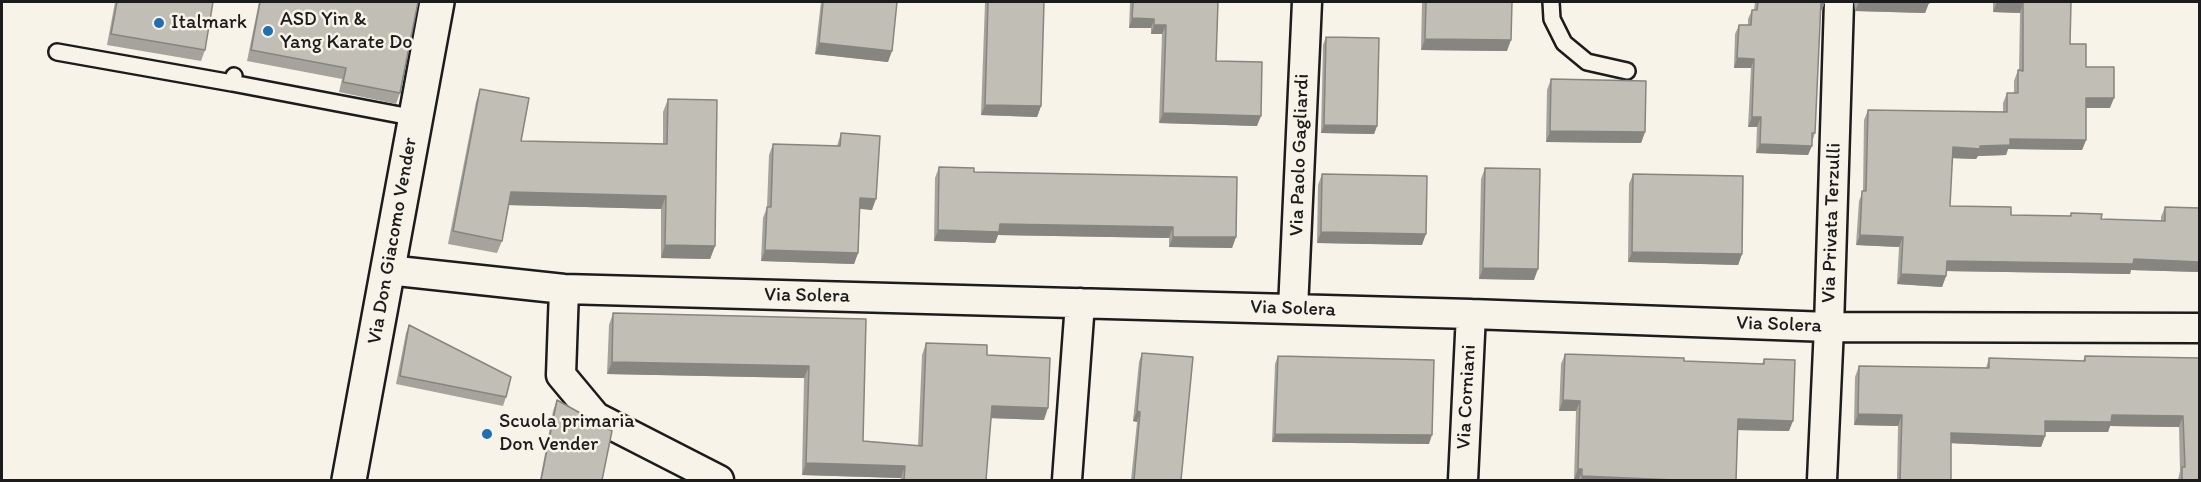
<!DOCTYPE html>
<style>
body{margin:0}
#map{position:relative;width:2201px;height:482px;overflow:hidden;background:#f7f3e8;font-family:Itim,sans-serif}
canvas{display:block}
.frame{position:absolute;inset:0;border:3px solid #1c1c1c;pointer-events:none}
</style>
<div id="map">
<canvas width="2201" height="482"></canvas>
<div class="frame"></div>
</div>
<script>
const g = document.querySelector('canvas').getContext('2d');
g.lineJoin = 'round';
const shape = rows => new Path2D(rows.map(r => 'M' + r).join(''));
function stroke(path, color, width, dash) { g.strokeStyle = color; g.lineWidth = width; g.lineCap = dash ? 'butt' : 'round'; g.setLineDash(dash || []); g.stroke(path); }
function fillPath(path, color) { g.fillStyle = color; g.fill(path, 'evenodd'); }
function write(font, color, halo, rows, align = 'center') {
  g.font = font + ' Itim,sans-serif'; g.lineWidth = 5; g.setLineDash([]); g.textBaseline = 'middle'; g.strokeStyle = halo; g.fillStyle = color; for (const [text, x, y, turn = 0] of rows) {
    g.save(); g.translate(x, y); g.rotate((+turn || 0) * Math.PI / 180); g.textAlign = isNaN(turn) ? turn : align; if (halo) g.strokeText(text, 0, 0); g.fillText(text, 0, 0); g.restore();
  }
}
const lane = shape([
 [1551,2,1552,19,1564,43,1587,62,1627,71],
 [57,52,232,83],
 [234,76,232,83,416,118]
]);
const street = shape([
 [388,270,564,289,1471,314,1829,327,2200,328],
 [564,289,561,375,596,417,719,480],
 [1293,309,1307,2],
 [1067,480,1080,303],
 [1463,480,1471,314],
 [1822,480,1829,327,1839,2]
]);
const secondary = shape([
 [349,480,437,2]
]);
stroke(lane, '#1c1c1c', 20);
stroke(street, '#1c1c1c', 33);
stroke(secondary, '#1c1c1c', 38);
stroke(lane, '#f7f3e8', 15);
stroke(street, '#f7f3e8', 28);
stroke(secondary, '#f7f3e8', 33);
fillPath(shape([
 [115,2,213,2,205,50,201,61,107,45],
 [259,2,418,2,400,93,396,104,339,92,342,79,247,61],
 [821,2,897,2,888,62,815,54],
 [985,2,1044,2,1041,106,1037,117,981,115],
 [1130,2,1218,2,1216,61,1257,126,1159,123,1162,34,1151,34,1151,28,1129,28],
 [1422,2,1512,2,1507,51,1421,50],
 [1755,2,1825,2,1822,10,1820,10,1815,133,1808,155,1756,153,1757,127,1748,127,1751,68,1734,68,1735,34,1739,25,1748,25,1748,19,1752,10,1754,10],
 [1854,2,1929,2,1925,13,1855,11],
 [1993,2,2071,2,2070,44,2086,67,2110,108,2086,108,2086,140,2082,150,2008,149,2006,155,1978,156,1976,159,1952,158,1950,206,2011,215,2070,216,2071,213,2101,219,2161,221,2161,217,2165,207,2199,208,2199,272,2131,270,2130,274,1946,271,1946,276,1942,287,1897,284,1899,247,1856,245,1859,201,1863,191,1864,120,1868,110,2003,112,2003,103,2007,93,2014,93,2014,81,2018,70,2019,71,2020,13,1993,12],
 [1326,37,1377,126,1374,134,1321,133,1323,45],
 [1551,79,1645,132,1641,143,1546,142,1547,90],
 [480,89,521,141,663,144,663,112,668,99,715,246,710,259,661,258,661,209,509,205,502,241,497,253,448,244,476,102],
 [841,133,872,210,860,209,858,253,854,264,761,261,763,218,767,207,769,155,773,144,837,146],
 [939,167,974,172,1236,237,1232,248,1169,247,1169,238,998,235,995,243,934,241,935,178],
 [1485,168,1534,280,1479,279,1481,179],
 [1322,174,1422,245,1317,243,1318,185],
 [1633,174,1742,254,1738,265,1628,262,1629,184],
 [613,313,866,319,863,441,918,446,922,355,926,343,987,355,1044,420,991,418,986,480,900,480,901,478,802,475,804,378,607,374,609,325],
 [409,325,506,397,503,406,396,384,406,333],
 [1142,353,1181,480,1131,480,1137,422,1133,421,1139,362],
 [1565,354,1684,361,1762,364,1764,359,1789,431,1737,430,1736,480,1574,480,1576,411,1559,411,1561,364],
 [1278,356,1429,444,1272,442,1275,364],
 [2085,356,2199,358,2199,480,2178,480,2180,471,2179,427,2110,426,2108,432,2045,432,2045,436,2041,447,1951,443,1951,480,1897,480,1898,426,1854,425,1855,377,1859,366,1986,368,1989,358,2083,361],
 [557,400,602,480,540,480,553,411]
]), '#a5a39c');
fillPath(shape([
 [1821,2,1825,2,1822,10,1817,10],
 [1859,2,1929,3,1925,13,1855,11],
 [1997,2,2023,3,2020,13,1993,12],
 [1132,18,1154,19,1151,28,1129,28],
 [1154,25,1166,25,1162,34,1151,34],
 [1425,39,1511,40,1507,51,1421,50],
 [819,43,892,51,888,62,815,54],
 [1737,58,1754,59,1751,68,1734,68],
 [2086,98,2114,98,2110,108,2082,108],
 [985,105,1041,106,1037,117,981,115],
 [1163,113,1261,116,1257,126,1159,123],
 [1752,117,1761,117,1757,127,1748,127],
 [1324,125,1377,126,1374,134,1321,133],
 [1550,131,1645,132,1641,143,1546,142],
 [2010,139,2086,140,2082,150,2008,149,2006,155,1978,156,1976,159,1949,158,1953,147,1980,146],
 [1760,144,1812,146,1808,155,1756,153],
 [511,192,666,196,661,209,506,205],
 [860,198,876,199,872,210,856,208],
 [1000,224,1173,227,1169,238,998,235,995,243,934,241,938,230],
 [1321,232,1426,234,1422,245,1317,243],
 [1860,235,1903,237,1899,247,1856,245],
 [1173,237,1236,237,1232,248,1169,247],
 [665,245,715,246,710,259,661,258],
 [765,250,858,253,854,264,761,261],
 [1632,252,1742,254,1738,265,1628,262],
 [2134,259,2199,262,2199,272,2131,270,2130,274,1943,271,1947,261],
 [1483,268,1538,269,1534,280,1479,279],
 [1901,274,1946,276,1942,287,1897,284],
 [612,362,809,366,804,378,607,374],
 [1563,400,1580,401,1576,411,1559,411],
 [992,406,1048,408,1044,420,988,418],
 [1137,411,1140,412,1137,422,1133,421],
 [1858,414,1902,415,1898,426,1854,425],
 [2112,415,2183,416,2179,427,2110,426,2108,432,2041,432,2045,421],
 [1738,419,1793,421,1789,431,1734,430],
 [1951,433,2045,436,2041,447,1947,443],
 [1275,434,1432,435,1429,444,1272,442],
 [806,463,905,466,901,478,802,475],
 [1578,469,1582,469,1579,480,1574,480],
 [1582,476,1675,480,1581,480]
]), '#86857f');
const building = shape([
 [117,2,213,2,205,50,111,34,117,2],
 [260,2,418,2,400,93,343,82,346,68,251,50,260,2],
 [823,2,897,2,892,51,819,43,823,2],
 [988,2,1044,2,1041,106,985,105,988,2],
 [1133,2,1218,2,1216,61,1262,62,1261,116,1163,113,1166,25,1154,25,1154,19,1132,18,1133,2],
 [1426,2,1512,2,1511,40,1425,39,1426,2],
 [1758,2,1821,2,1815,133,1812,133,1812,146,1760,144,1761,117,1752,117,1754,59,1737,58,1739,25,1751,25,1752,10,1757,10,1758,2],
 [1859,2,1929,2,1929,3,1859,2],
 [1997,2,2071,2,2070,44,2086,44,2086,67,2114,67,2114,98,2086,98,2086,140,2010,139,2010,145,1980,146,1980,149,1953,147,1950,206,2011,207,2011,215,2071,216,2071,213,2102,214,2101,219,2165,221,2165,207,2199,208,2199,262,2134,259,2133,264,1947,261,1946,276,1901,274,1903,237,1860,235,1862,191,1866,191,1868,110,2007,112,2007,93,2018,93,2018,70,2023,71,2023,3,1997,2],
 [1326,37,1379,38,1377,126,1324,125,1326,37],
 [1551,79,1646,81,1645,132,1550,131,1551,79],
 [480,89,529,98,521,141,667,144,668,99,717,100,715,246,665,245,666,196,511,192,502,241,453,231,480,89],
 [841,133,880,136,876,199,860,198,858,253,765,250,767,207,771,207,773,144,840,146,841,133],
 [939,167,974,168,974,172,1237,177,1236,237,1173,237,1173,227,1000,224,999,232,938,230,939,167],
 [1485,168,1540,169,1538,269,1483,268,1485,168],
 [1322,174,1427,176,1426,234,1321,232,1322,174],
 [1633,174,1743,176,1742,254,1632,252,1633,174],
 [613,313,866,319,863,441,922,446,926,343,987,345,987,355,1050,358,1048,408,992,406,986,480,904,480,905,466,806,463,809,366,612,362,613,313],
 [409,325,511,377,506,397,400,376,409,325],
 [1142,353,1193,357,1181,480,1134,480,1140,412,1137,411,1142,353],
 [1565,354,1684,358,1684,361,1764,364,1764,359,1795,360,1793,421,1738,419,1736,480,1675,480,1582,476,1582,469,1578,469,1580,401,1563,400,1565,354],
 [1278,356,1434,360,1432,435,1275,434,1278,356],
 [2085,356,2199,358,2199,480,2182,480,2182,467,2185,467,2183,416,2112,415,2111,422,2045,421,2045,436,1951,433,1951,480,1900,480,1902,415,1858,414,1859,366,1989,368,1989,358,2085,361,2085,356],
 [557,400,612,431,602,480,541,480,557,400]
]);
fillPath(building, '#c0beb5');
stroke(building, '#86857f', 1.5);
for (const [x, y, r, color] of [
 [159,23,6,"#1f6fb2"],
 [268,31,6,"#1f6fb2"],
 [487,434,6,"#1f6fb2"]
]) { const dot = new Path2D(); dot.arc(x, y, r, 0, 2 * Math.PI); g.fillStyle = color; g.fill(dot); stroke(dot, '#f7f3e8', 2); }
write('20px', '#1c1c1c', '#f7f3e8', [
 ["ASD Yin &",280,20],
 ["Yang Karate Do",280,43],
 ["Italmark",171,23],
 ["Scuola primaria",499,422],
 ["Don Vender",499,445]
], 'left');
write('20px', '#1c1c1c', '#f7f3e8', [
 ["Via Paolo Gagliardi",1300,155,-88],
 ["Via Privata Terzulli",1832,223,-88],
 ["Via Don Giacomo Vender",393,241,-80],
 ["Via Solera",807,296,1],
 ["Via Solera",1293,309,2],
 ["Via Solera",1779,325,2],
 ["Via Corniani",1467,397,-87]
]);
</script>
